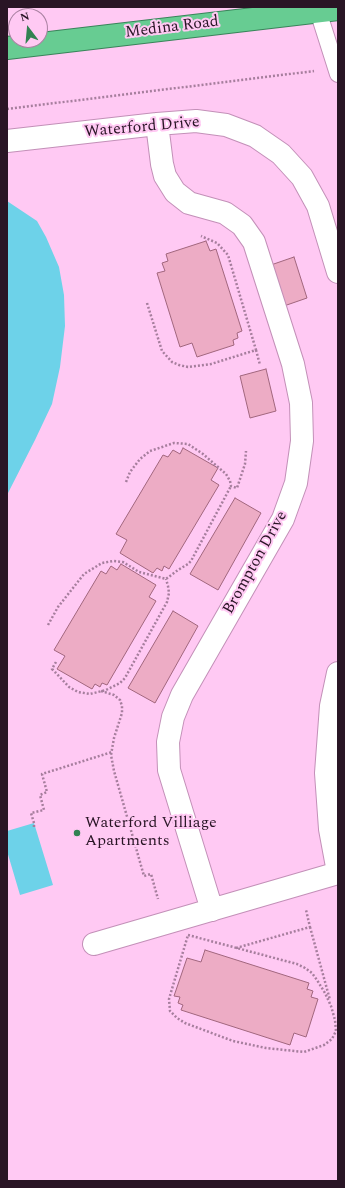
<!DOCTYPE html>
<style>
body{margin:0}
#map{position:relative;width:345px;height:1188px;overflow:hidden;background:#ffc9f3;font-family:Spectral,serif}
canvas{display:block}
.frame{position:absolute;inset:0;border:8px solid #291525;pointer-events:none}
.north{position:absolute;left:8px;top:8px;width:40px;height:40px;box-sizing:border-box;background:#ffc9f3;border:1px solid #a981a1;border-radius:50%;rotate:344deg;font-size:11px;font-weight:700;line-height:16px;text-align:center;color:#291525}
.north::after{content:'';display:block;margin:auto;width:14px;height:18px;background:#328252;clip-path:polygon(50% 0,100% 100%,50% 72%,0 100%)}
</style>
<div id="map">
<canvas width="345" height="1188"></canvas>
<div class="frame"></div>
<div class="north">N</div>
</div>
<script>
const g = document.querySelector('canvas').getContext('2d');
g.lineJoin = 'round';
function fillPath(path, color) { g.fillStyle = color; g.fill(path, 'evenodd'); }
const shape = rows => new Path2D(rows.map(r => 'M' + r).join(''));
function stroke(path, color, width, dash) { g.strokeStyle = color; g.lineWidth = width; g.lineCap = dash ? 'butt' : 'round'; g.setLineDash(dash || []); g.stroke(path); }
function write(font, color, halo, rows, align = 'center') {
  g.font = font + ' Spectral,serif'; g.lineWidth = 4; g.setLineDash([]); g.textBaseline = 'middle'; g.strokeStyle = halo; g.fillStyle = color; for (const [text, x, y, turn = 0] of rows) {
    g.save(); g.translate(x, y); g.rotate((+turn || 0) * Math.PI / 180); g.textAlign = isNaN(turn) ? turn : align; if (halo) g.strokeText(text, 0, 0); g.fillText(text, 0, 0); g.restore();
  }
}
fillPath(shape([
 [7,201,37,221,46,237,59,267,64,295,65,326,60,367,52,404,35,440,7,495],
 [34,823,53,885,20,895,7,851,7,831]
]), '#6dd2e9');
const building = shape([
 [206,241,210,251,216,249,242,331,237,333,238,338,233,340,234,345,197,357,192,343,180,347,157,273,165,271,162,263,168,261,166,254,206,241],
 [294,257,307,298,281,307,268,266,294,257],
 [266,369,276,411,250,418,240,376,266,369],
 [183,448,218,468,211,480,219,485,169,569,164,566,162,571,157,568,153,573,120,553,127,540,116,534,163,455,168,457,173,450,180,454,183,448],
 [235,498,261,513,218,590,190,574,235,498],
 [121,564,156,585,149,597,156,601,107,685,102,683,100,687,95,684,92,689,57,669,65,656,54,650,101,571,106,574,111,566,117,570,121,564],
 [173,611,198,626,155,703,128,688,173,611],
 [205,950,309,983,307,989,313,991,311,997,318,999,306,1037,294,1033,290,1045,181,1010,183,1005,178,1003,180,997,174,996,187,958,201,962,205,950]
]);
fillPath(building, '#edacc5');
stroke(building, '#a1667d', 1);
const service = shape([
 [318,11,338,74]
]);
const minor = shape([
 [157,124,162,164,165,176,175,192,189,203,225,213,242,225,254,242,293,364,301,403,302,441,296,483,283,519,182,695,173,717,168,742,169,770,212,910],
 [7,141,157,124,196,121,226,125,255,136,281,154,302,177,318,206,338,272],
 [338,673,331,706,326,773,330,829,338,872],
 [94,944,338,873]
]);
const trunk = shape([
 [7,48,338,9]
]);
stroke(service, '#c390b8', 18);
stroke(minor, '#c390b8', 24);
stroke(trunk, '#39845a', 24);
stroke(shape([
 [7,109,314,71],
 [147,303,162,351,172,362,179,365,188,367,211,364,256,350,228,255,217,243,201,236],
 [256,350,260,365],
 [126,482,130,472,140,459,150,451,174,443,188,444,203,454,226,474,230,481,231,486,237,488,245,464,246,451],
 [48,625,58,607,84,574,102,563,113,561,123,562,139,572,166,579,178,570,188,564,191,561,231,486],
 [56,662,52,669,56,673,69,687,78,692,90,694,106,690,120,683,125,678,167,602,169,593,168,586,166,579],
 [101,691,114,695,120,700,122,706,122,713,114,738,111,755,114,771,144,876,151,874,158,899],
 [34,827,34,823,31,813,44,810,40,795,47,792,42,774,112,752],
 [310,927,330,1000],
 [188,935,297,964,305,968,312,973,317,980,325,993,331,1006,335,1020,336,1031,332,1039,324,1045,304,1052,266,1048,233,1041,185,1023,177,1018,170,1011,169,999,188,935],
 [236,948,310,927,306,910]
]), '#a67e9d', 2.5, [2, 2]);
stroke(service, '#fff', 16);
stroke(minor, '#fff', 22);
stroke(trunk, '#67cc92', 22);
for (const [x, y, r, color] of [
 [77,833,4,"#328252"]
]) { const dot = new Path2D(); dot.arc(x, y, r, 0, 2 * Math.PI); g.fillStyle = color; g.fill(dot); stroke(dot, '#ffc9f3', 1.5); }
write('16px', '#291525', '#ffc9f3', [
 ["Medina Road",172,28,-7],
 ["Waterford Drive",142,128,-5],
 ["Brompton Drive",256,563,-61]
]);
write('16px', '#291525', '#ffc9f3', [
 ["Waterford Villiage",85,824],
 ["Apartments",85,842]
], 'left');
</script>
